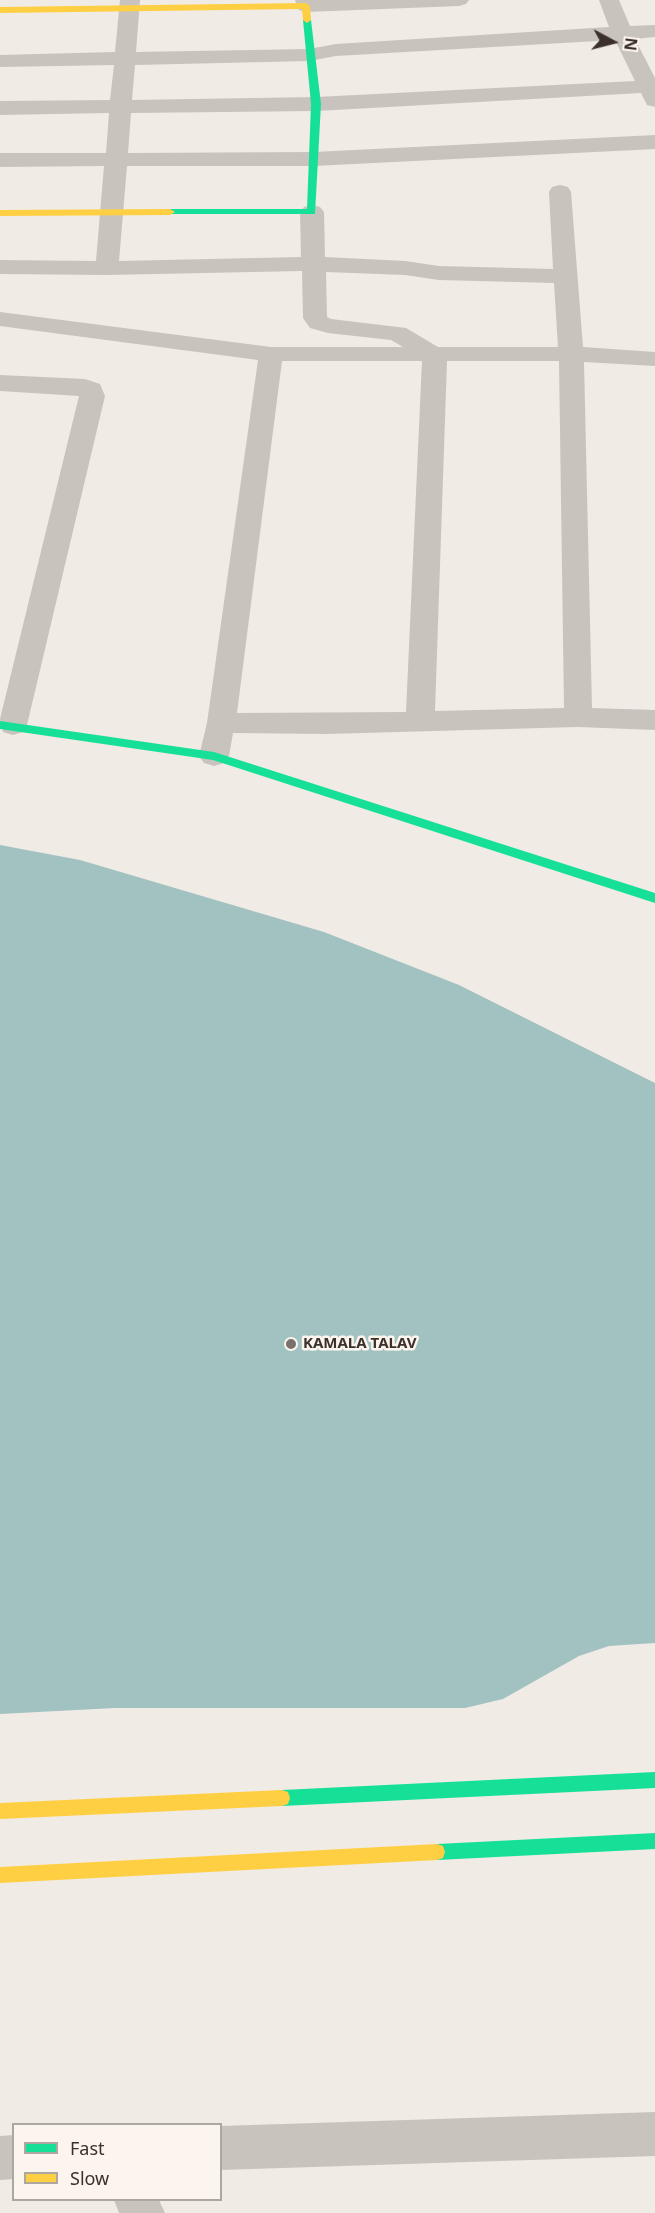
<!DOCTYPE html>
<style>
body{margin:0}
#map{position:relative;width:655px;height:2213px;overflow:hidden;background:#f0ebe5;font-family:"Noto Sans",sans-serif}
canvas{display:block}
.legend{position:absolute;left:12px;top:2123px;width:210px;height:78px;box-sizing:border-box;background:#fbf5ee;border:2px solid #aea6a0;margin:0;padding:8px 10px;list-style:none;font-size:18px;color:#3b302b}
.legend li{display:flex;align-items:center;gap:12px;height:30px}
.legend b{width:30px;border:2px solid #aea6a0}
.north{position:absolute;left:583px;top:12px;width:60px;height:60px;-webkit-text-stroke:4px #fbf5ee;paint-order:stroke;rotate:97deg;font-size:16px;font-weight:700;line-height:24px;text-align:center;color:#3b302b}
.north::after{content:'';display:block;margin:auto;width:21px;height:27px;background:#3b302b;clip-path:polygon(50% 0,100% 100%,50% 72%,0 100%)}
</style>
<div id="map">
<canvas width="655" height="2213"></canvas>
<ul class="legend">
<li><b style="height:8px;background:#16e098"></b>Fast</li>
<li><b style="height:8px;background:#ffcf43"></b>Slow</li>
</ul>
<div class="north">N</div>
</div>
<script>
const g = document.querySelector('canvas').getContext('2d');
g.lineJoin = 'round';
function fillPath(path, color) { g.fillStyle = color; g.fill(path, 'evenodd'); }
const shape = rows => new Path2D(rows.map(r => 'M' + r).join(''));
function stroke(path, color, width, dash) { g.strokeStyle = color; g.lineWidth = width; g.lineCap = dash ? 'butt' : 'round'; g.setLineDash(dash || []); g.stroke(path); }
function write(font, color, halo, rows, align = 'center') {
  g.font = font + ' "Noto Sans",sans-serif'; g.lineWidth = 5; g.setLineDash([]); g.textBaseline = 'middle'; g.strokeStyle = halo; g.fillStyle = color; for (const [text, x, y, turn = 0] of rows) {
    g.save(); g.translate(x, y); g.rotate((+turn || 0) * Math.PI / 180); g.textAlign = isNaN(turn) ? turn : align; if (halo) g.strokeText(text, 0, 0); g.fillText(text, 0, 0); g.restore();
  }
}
fillPath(shape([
 [0,845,80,860,324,932,459,985,655,1083,655,1643,609,1646,579,1656,503,1699,465,1708,115,1708,0,1714]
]), '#a1c2c1');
fillPath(shape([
 [120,0,140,0,136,52,309,49,336,44,609,27,599,0,619,0,630,26,655,25,655,37,635,39,655,78,655,107,647,105,641,93,316,111,131,113,128,153,314,152,655,135,655,149,314,166,127,166,119,261,301,257,300,212,304,207,312,205,320,207,324,212,325,257,405,261,439,266,553,269,549,192,552,187,560,185,568,187,571,192,583,347,655,352,655,366,584,362,592,708,655,710,655,730,578,727,327,734,233,733,229,756,224,763,214,766,204,763,199,756,207,723,258,360,0,326,0,312,271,347,403,347,391,340,328,333,310,328,303,318,302,271,107,275,0,274,0,260,96,261,104,166,0,167,0,153,106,153,109,113,0,115,0,101,110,100,114,65,0,67,0,55,115,52,120,0],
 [615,40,635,81,316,97,132,100,135,65,309,61,336,56,615,40],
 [326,272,405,275,439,280,554,283,558,347,438,347,406,328,331,319,327,317,326,272],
 [282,361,422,361,406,712,237,713,282,361],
 [447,361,559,361,564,708,435,711,447,361],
 [295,0,469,0,466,4,459,6,306,12,299,10,295,0],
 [0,375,85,379,100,384,105,396,27,725,23,732,13,735,3,732,0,719,79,396,0,391,0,375],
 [655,2112,655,2156,220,2170,220,2126,655,2112],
 [14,2135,14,2179,0,2180,0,2136,14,2135],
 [114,2200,159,2200,165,2213,119,2213,114,2200]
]), '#c9c3be');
fillPath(shape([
 [307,17,311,20,321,104,315,214,167,214,165,212,170,209,307,209,311,104,303,20,307,17],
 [0,721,214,752,655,893,655,903,213,760,0,729,0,721],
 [655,1772,655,1788,282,1806,276,1804,274,1798,276,1792,282,1790,655,1772],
 [655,1833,655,1849,437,1860,431,1858,429,1852,431,1846,437,1844,655,1833]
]), '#16e098');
fillPath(shape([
 [306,3,310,6,311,20,307,23,303,20,302,9,0,13,0,7,306,3],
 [0,210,170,209,175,212,170,215,0,216,0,210],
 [282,1790,288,1792,290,1798,288,1804,282,1806,0,1819,0,1803,282,1790],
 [437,1844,443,1846,445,1852,443,1858,437,1860,0,1883,0,1867,437,1844]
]), '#ffcf43');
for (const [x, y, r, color] of [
 [291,1344,6,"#7a716c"]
]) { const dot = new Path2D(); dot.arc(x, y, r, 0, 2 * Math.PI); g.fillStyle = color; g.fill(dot); stroke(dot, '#fbf5ee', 2); }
write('bold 15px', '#3b302b', '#fbf5ee', [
 ["KAMALA TALAV",303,1344]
], 'left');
</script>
